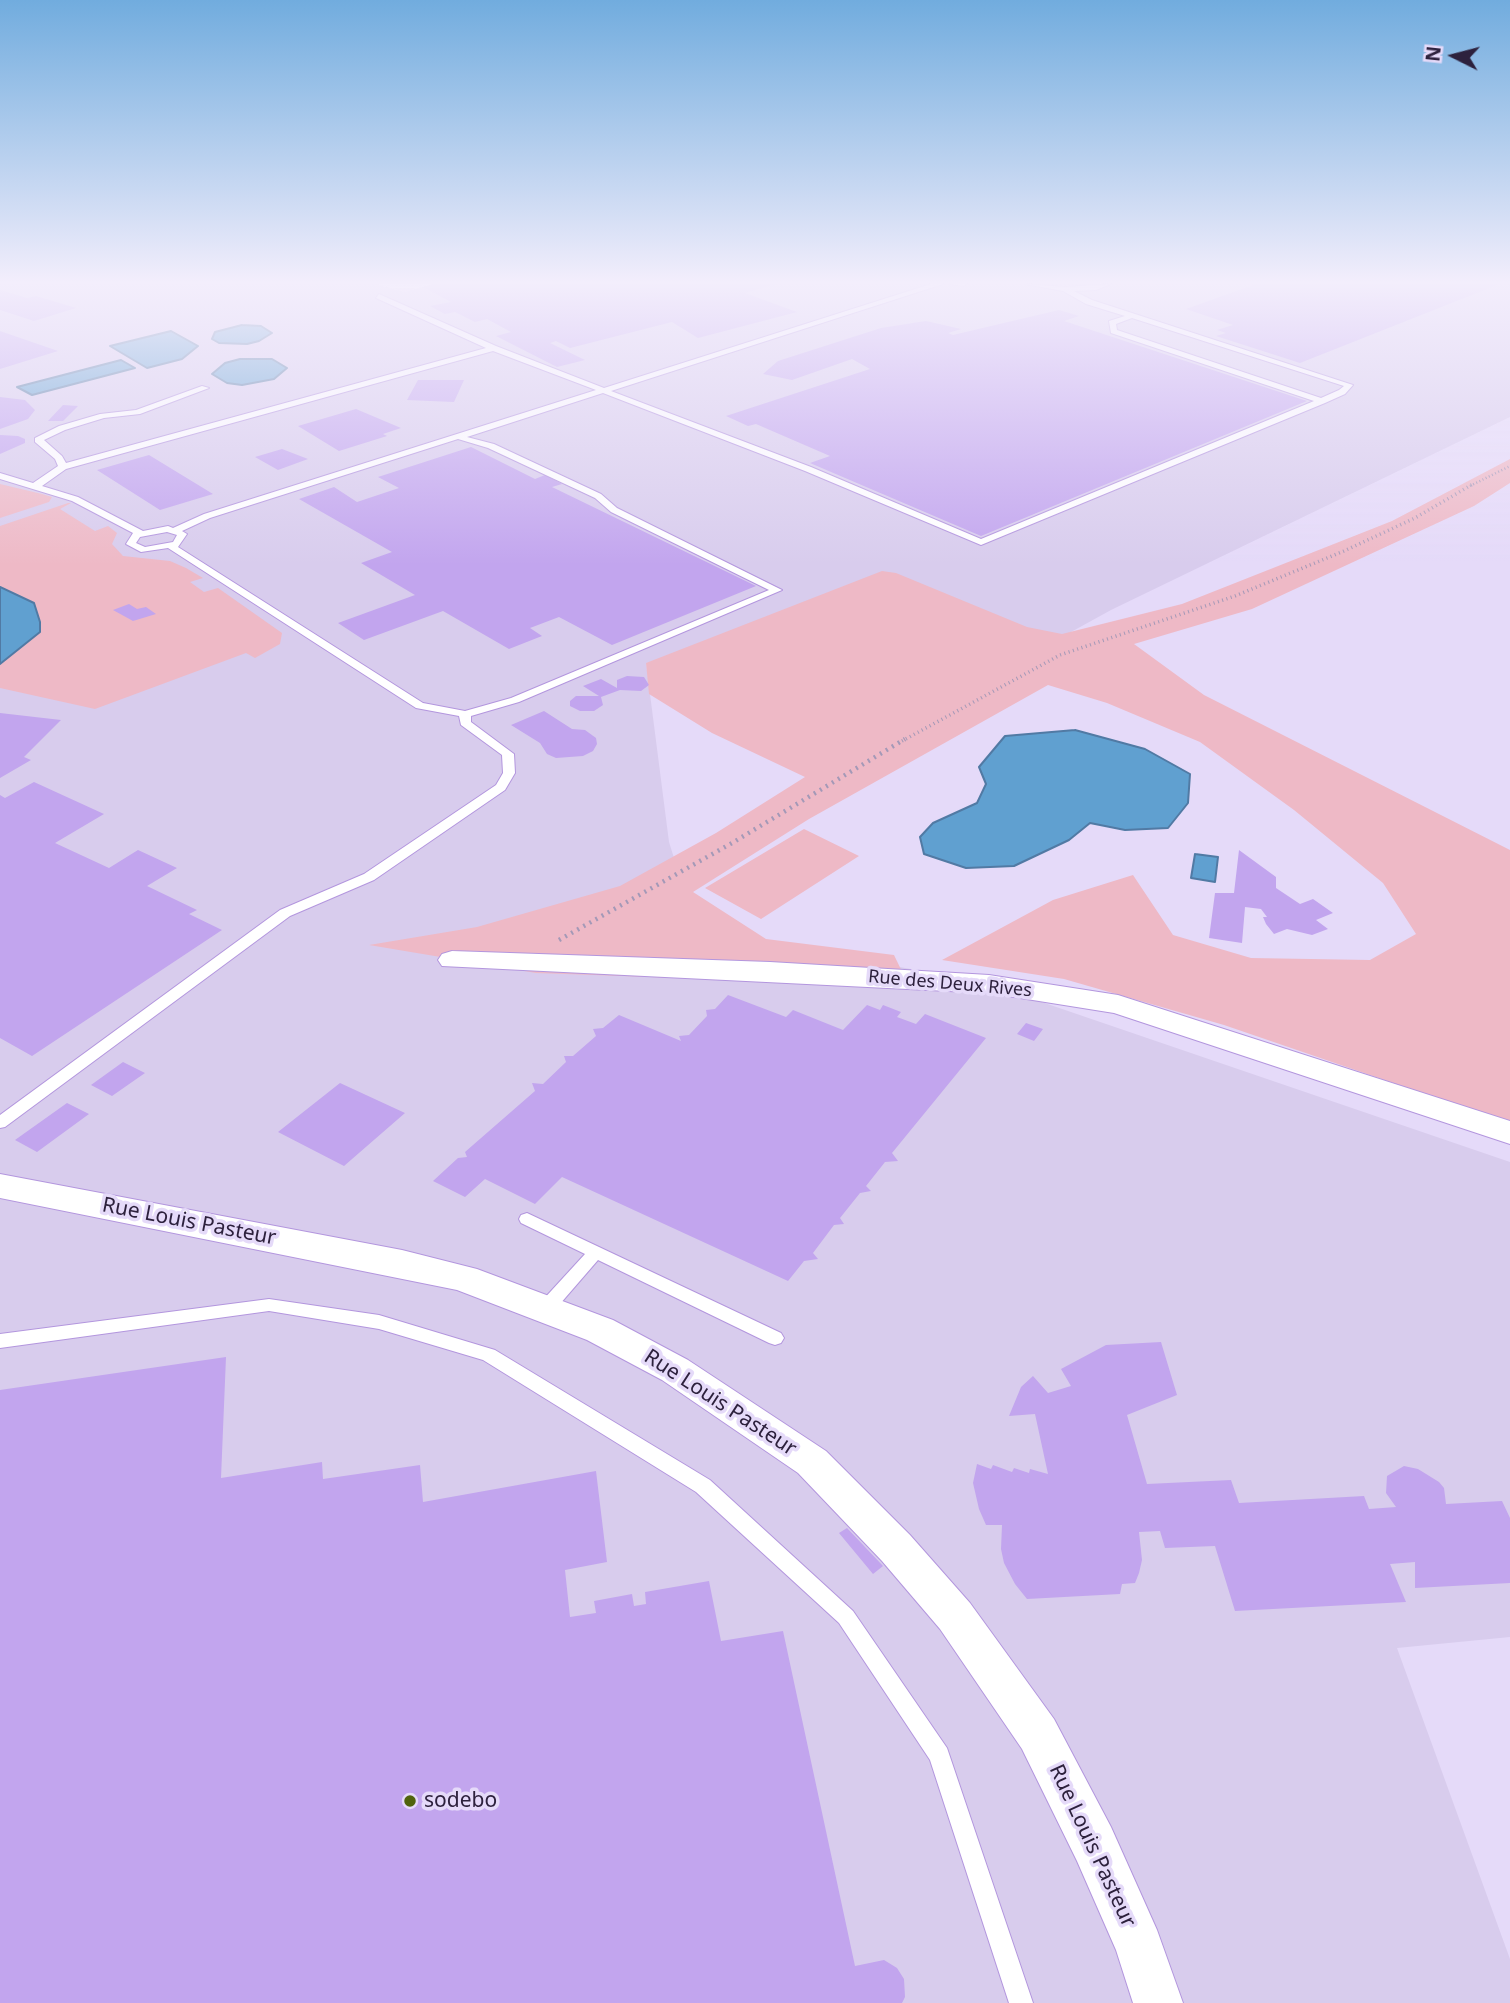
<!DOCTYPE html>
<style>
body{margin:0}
#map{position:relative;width:1510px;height:2003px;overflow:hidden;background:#e5daf9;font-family:"Noto Sans",sans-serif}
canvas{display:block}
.north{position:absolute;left:1419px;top:21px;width:70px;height:70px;-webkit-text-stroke:5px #e5daf9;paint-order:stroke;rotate:276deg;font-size:19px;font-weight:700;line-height:28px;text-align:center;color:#2d213d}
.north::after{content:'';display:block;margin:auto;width:24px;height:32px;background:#2d213d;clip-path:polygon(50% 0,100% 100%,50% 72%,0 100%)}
</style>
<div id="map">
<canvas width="1510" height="2003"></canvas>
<div class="north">N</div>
</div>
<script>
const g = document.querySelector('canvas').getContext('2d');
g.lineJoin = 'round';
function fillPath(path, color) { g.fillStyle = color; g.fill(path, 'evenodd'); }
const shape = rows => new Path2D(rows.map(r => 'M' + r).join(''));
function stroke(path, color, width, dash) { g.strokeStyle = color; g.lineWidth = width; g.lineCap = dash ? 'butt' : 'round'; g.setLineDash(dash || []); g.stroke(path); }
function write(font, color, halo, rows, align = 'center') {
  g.font = font + ' "Noto Sans",sans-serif'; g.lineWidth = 7; g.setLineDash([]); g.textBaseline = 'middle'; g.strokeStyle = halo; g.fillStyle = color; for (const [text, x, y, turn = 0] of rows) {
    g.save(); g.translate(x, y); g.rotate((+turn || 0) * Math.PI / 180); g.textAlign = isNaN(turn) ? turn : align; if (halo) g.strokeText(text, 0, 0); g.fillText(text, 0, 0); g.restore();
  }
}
fillPath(shape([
 [0,284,376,284,404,292,434,284,1510,284,1510,417,1111,610,1042,648,646,663,669,842,696,928,989,984,1510,1162,1510,1637,1397,1648,1510,1959,1510,2003,0,2003]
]), '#d8cced');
fillPath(shape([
 [1510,459,1510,483,1474,506,1252,609,1134,644,1204,695,1510,850,1510,1123,1224,1025,1064,979,942,960,1053,900,1133,875,1173,935,1251,958,1370,960,1416,934,1383,883,1294,810,1200,742,1107,703,1048,685,809,819,693,892,766,939,894,955,909,986,536,973,369,945,477,927,620,886,716,833,805,777,712,733,649,694,646,663,882,571,896,573,1027,627,1062,634,1182,604,1392,521],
 [0,484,42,494,52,497,49,502,0,518],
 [68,503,71,503,60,509,95,531,108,526,117,533,112,544,123,556,170,561,186,568,203,578,190,582,204,592,218,588,282,633,280,644,255,658,246,653,95,709,0,688,0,664,40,632,40,622,34,603,0,587,0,526],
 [804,829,859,856,761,919,705,888]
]), '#eeb9c6');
const water = shape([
 [242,325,261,326,272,333,259,341,247,344,219,343,212,339,215,332,242,325],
 [171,331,198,346,182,359,147,368,110,346,171,331],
 [240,359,272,359,287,368,274,379,242,385,227,383,212,374,225,363,240,359],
 [121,360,135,368,32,395,17,387,121,360],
 [0,587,34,603,40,622,40,632,0,664,0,587],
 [1075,730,1145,749,1190,774,1188,803,1168,828,1125,830,1090,823,1069,840,1014,866,966,868,924,854,920,837,933,823,977,803,986,784,979,767,1005,736,1075,730],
 [1195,854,1218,857,1215,882,1191,878,1195,854]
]);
fillPath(water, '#60a0d0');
stroke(water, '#517aa4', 2);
fillPath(shape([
 [435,284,776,284,745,293,797,312,698,338,672,322,570,348,556,341,550,343,585,360,557,367,496,336,511,332,487,319,475,322,455,312,445,314,430,306,451,302,423,287],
 [1256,284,1496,284,1497,285,1300,363,1216,336,1226,333,1217,330,1233,325,1186,309],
 [0,290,27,298,36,296,76,308,34,321,0,310],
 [1059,310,1079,316,1064,321,1307,401,981,536,810,463,830,456,756,424,748,426,726,416,870,369,852,359,792,380,763,374,778,361,881,328,926,321,961,329,948,333,953,335],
 [0,331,58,351,0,369],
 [418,380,464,380,454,402,407,400],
 [0,397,25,400,35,410,28,419,0,429],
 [63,405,78,406,63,421,48,421],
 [356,409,401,428,383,434,387,436,339,451,298,426],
 [0,435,18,436,25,439,25,443,0,454],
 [471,447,535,479,545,475,562,484,552,487,756,586,612,645,559,617,530,628,542,636,509,649,443,611,364,640,338,623,415,595,361,563,392,552,299,499,334,487,357,502,399,488,378,477],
 [282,449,308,459,278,470,255,457],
 [149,455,213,494,160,510,97,470],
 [129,604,137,609,146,607,156,614,133,621,113,610],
 [627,676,644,677,649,685,641,691,620,690,601,697,603,705,594,711,580,711,570,706,570,701,576,696,599,696,583,686,601,679,617,688,617,680],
 [544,711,572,729,585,730,596,738,597,744,593,751,583,756,556,758,547,754,540,743,511,725],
 [0,713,61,720,24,757,31,760,0,778],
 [34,782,104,814,55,843,109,868,138,850,177,868,147,886,197,910,189,914,222,930,32,1056,0,1038,0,795,5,798],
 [1239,850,1276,877,1276,888,1300,904,1313,899,1333,913,1316,920,1328,929,1312,935,1287,929,1274,934,1266,924,1263,917,1267,917,1261,909,1245,907,1242,943,1209,938,1215,893,1234,893],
 [728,995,786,1017,793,1010,843,1030,867,1005,880,1010,883,1005,901,1012,897,1017,916,1024,925,1014,986,1038,892,1153,898,1161,885,1162,866,1186,871,1191,860,1193,840,1218,844,1224,834,1225,813,1253,818,1259,804,1261,788,1281,562,1177,535,1204,485,1179,465,1197,433,1181,458,1158,467,1157,465,1152,535,1091,532,1083,543,1084,566,1062,564,1056,573,1056,596,1036,593,1029,603,1028,619,1015,681,1041,679,1036,689,1035,707,1016,706,1010,715,1009],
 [1026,1023,1043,1029,1034,1041,1017,1034],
 [123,1062,145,1073,112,1096,91,1085],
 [340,1083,405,1113,344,1166,278,1132],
 [67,1103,89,1114,37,1152,15,1140],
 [1161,1342,1177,1395,1127,1415,1147,1484,1231,1480,1239,1503,1364,1496,1369,1509,1396,1507,1386,1493,1387,1476,1404,1466,1418,1469,1439,1482,1444,1488,1446,1504,1502,1501,1510,1518,1510,1583,1415,1588,1415,1562,1390,1564,1406,1602,1235,1611,1215,1546,1165,1548,1160,1531,1139,1532,1142,1560,1139,1573,1135,1583,1122,1584,1120,1594,1027,1599,1015,1584,1004,1563,1001,1549,1002,1525,986,1525,979,1509,973,1483,977,1464,991,1469,993,1465,1012,1472,1014,1468,1029,1473,1030,1469,1048,1474,1035,1414,1009,1416,1021,1387,1033,1376,1048,1393,1071,1386,1061,1369,1106,1345],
 [226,1357,221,1478,322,1462,323,1479,420,1465,423,1502,596,1471,607,1562,565,1570,570,1617,596,1613,594,1601,632,1594,634,1606,646,1604,645,1592,709,1581,721,1641,783,1631,855,1966,884,1960,897,1968,904,1979,905,1997,902,2003,0,2003,0,1390],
 [847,1528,883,1566,873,1574,839,1533]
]), '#c2a5ee');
const service = shape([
 [931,284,943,284,611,391,811,467,981,539,1314,401,1111,333,1109,321,1125,316,1086,304,1063,291,1025,284,1065,287,1111,284,1096,290,1074,291,1092,300,1353,385,1345,394,1325,403,981,545,805,471,603,393,467,437,494,444,601,494,617,508,782,590,519,702,471,716,471,722,514,754,515,773,505,790,374,880,290,916,5,1127,0,1128,0,1115,280,910,364,874,496,785,503,773,502,755,461,725,459,716,416,708,168,548,141,552,126,544,133,533,72,501,0,479,0,473,33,483,58,466,55,459,35,442,35,438,59,426,100,414,136,410,202,386,209,388,140,414,104,418,65,430,44,440,62,456,66,463,486,348,376,298,379,294,496,346,604,388,931,284],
 [1132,318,1344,386,1339,390,1321,398,1117,330,1116,324,1132,318],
 [493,351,596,390,204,514,173,528,168,526,143,531,78,497,42,486,66,469,493,351],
 [458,439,488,448,595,498,611,512,769,590,511,698,465,711,423,703,178,547,187,534,182,531,210,518,458,439],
 [167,532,177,535,173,542,145,547,136,543,140,537,167,532],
 [950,284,967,284,964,286,950,284],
 [527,1213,781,1333,784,1338,781,1343,775,1345,769,1343,598,1260,553,1312,547,1313,541,1312,539,1307,541,1302,585,1254,521,1223,519,1219,521,1215,527,1213],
 [269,1299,379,1315,495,1350,710,1480,853,1611,947,1748,1033,2003,1009,2003,930,1760,839,1623,696,1492,483,1360,379,1329,269,1311,0,1348,0,1334,269,1299]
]);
const minor = shape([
 [452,951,770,962,989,975,1118,995,1510,1121,1510,1144,1114,1013,989,993,442,966,438,960,442,954,452,951],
 [0,1174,402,1250,477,1269,613,1320,688,1360,826,1451,910,1535,970,1603,1054,1719,1111,1827,1157,1930,1183,2003,1133,2003,1116,1950,1077,1861,1022,1749,940,1629,882,1561,798,1473,662,1380,587,1340,457,1290,0,1198,0,1174]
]);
stroke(service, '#b396de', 2);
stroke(minor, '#b396de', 2);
stroke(shape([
 [1470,486,1510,466]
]), '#a499b7', 2.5, [1, 2.5]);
stroke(shape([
 [902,741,1060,655,1235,596,1344,551,1415,518,1473,484]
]), '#a499b7', 3.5, [1, 3.5]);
stroke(shape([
 [559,940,732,843,905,739]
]), '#a499b7', 4.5, [2, 5]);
fillPath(service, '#fff');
fillPath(minor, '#fff');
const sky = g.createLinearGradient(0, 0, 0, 565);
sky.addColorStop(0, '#71acde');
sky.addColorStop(0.5, '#f3eefc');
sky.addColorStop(1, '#f3eefc00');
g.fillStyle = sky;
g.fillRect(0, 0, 1510, 565);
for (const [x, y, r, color] of [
 [410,1801,7,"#50630c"]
]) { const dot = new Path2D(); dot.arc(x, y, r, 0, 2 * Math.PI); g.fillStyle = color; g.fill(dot); stroke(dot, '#e5daf9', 2.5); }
write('18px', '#2d213d', '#e5daf9', [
 ["Rue des Deux Rives",950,984,5]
]);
write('21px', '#2d213d', '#e5daf9', [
 ["Rue Louis Pasteur",189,1222,11],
 ["Rue Louis Pasteur",720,1403,33],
 ["Rue Louis Pasteur",1092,1846,65]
]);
write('21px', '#2d213d', '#e5daf9', [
 ["sodebo",424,1801]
], 'left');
</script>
